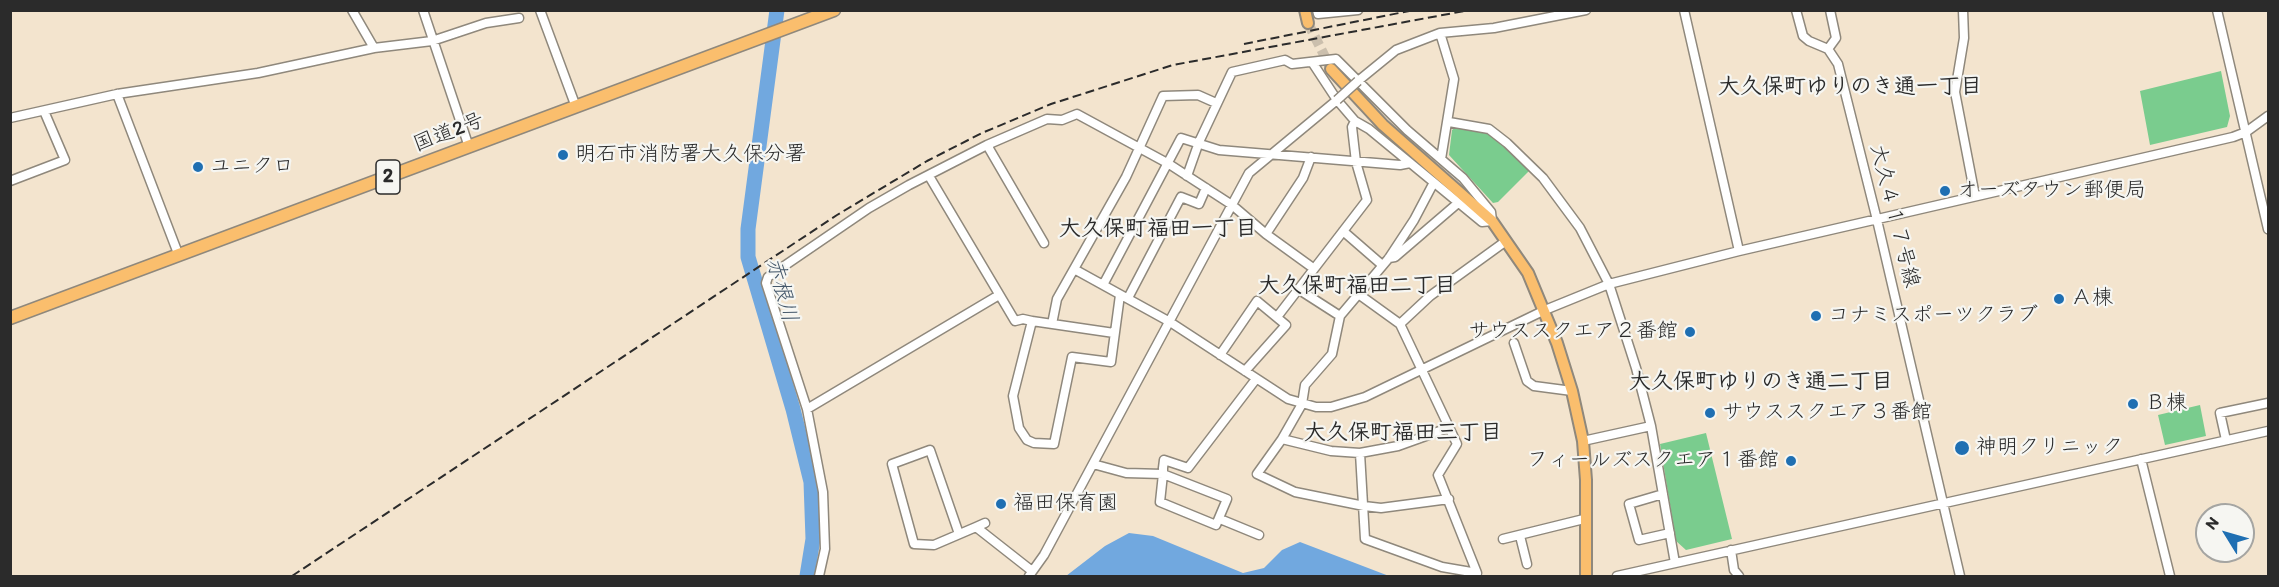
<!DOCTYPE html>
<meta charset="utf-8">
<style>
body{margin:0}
#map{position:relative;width:2279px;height:587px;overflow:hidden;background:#f3e4ce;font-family:Itim,sans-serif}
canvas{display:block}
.frame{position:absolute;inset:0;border:12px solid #2b2b2b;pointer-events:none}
.north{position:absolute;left:2195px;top:503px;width:60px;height:60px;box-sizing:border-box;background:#f6f6f2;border:2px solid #a5a5a2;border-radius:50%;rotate:307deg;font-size:16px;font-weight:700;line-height:24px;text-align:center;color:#2b2b2b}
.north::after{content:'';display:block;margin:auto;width:21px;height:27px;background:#1f6fb2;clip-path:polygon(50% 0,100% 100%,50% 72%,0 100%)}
</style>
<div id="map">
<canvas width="2279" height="587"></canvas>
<div class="frame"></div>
<div class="north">N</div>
</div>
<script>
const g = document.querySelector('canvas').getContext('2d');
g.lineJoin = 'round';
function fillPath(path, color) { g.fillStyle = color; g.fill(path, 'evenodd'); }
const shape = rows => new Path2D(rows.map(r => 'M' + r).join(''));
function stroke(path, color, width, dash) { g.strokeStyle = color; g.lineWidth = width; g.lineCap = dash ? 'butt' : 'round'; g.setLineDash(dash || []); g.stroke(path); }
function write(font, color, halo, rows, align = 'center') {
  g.font = font + ' Itim,"Klee One",sans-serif'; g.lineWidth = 4.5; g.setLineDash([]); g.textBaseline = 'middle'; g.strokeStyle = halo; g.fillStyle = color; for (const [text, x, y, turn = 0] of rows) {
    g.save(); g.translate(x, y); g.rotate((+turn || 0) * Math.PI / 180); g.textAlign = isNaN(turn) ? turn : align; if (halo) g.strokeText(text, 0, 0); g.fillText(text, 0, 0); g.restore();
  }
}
fillPath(shape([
 [2221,71,2230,116,2227,127,2150,145,2140,91],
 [1456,127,1487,131,1528,168,1529,171,1498,202,1493,203,1449,155,1452,130],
 [2200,405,2206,436,2165,445,2158,415],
 [1706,433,1732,539,1686,550,1676,541,1660,444]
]), '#7acc8e');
fillPath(shape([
 [1129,533,1153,536,1243,573,1264,568,1282,550,1300,542,1389,576,1066,576,1105,546]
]), '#71a8df');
stroke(shape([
 [777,10,748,229,748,257,793,409,811,482,813,539,807,576]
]), '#71a8df', 15);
stroke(shape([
 [1308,23,1331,69]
]), '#cbbfad', 10, [10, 5]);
const minor = shape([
 [352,10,374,48],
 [423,10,469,147],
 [540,10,576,107],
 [1317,10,1318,14,1358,10],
 [1684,10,1739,251],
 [1796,10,1803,36,1809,41,1828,49],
 [1963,10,1964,38,1955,92,1975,196],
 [2217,10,2268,229],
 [1440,33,1454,79,1441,159],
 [1828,49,1838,64,1877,220,1960,576],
 [1828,49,1836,38,1830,10],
 [1358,81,1396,50,1440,33,1494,28,1586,10],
 [117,94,179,256],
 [10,118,117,94,258,73,374,48,432,41,486,23,519,18],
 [1449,122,1489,129,1507,143,1543,178,1580,228,1609,284,1636,368,1651,426,1675,563],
 [987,145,1044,243],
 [929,176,1015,321,1023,319,1032,321],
 [1187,176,1199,142,1232,72,1285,60,1292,64,1336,59,1407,130,1463,178,1491,212,1492,221,1482,222,1369,129,1355,121,1337,100,1312,62],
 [10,181,65,160,44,111],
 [1433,184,1414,220,1389,258,1340,316,1332,354,1305,385,1302,404,1282,439,1257,474,1295,492,1364,506,1381,508,1449,499],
 [1343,231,1381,264],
 [1266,234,1303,178,1311,157],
 [1389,258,1395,257,1458,203],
 [1074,269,1170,322,1288,399,1316,407,1331,407,1365,397,1545,310,1609,284,1739,251,2233,137,2246,132,2268,116],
 [1103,285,1181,138,1219,150,1400,165,1410,163],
 [1298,289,1340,316],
 [1357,293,1400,324,1457,444,1438,475,1477,573,1442,567,1365,539,1360,453],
 [999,295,807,409,766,283,768,277,869,208,909,185,987,145,1047,119,1062,120,1077,114,1169,164,1232,205,1266,234,1313,268],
 [1128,298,1181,197,1199,204,1206,188],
 [1277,317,1367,200,1356,162,1352,127,1355,121],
 [1052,324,1057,299,1126,177,1163,96,1198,95,1216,103],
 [1400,324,1430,296,1506,241],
 [1114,333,1032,321,1013,396,1019,428,1027,440,1034,443,1054,444,1072,357,1111,362,1120,295],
 [1514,343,1527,381,1534,386,1572,391],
 [1220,355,1257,301,1286,325,1245,371],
 [807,409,823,492,825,549,819,576],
 [1282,439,1331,451,1360,453,1398,446,1448,428],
 [2226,440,2220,413,2268,403],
 [1583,441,1651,426],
 [2141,459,2170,576],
 [1093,464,1126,473,1163,474,1227,499,1216,525,1160,502,1163,474,1163,468,1164,460,1188,468,1256,379],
 [1663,494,1629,504,1639,540,1670,533],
 [1220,519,1259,535],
 [976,527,1032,571],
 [959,534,930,450,892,464,914,544,934,545,976,527,985,523],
 [1520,536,1527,564],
 [1503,539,1584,519],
 [1731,550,1734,570,1739,576],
 [1029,576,1044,555,1249,173,1337,100],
 [1617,576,2268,431]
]);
const major = shape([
 [1305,10,1308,23],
 [1331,69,1383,125,1492,221,1528,273,1557,343,1572,391,1583,441,1586,480,1586,576]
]);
const highway = shape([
 [10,318,834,10]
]);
stroke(minor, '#8f887c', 11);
stroke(major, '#8f887c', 14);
stroke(highway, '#8f887c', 15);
stroke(minor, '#fff', 8);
stroke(major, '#fabe6d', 10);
stroke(highway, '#fabe6d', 12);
stroke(shape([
 [1244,44,1414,10],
 [292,576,837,215,927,161,982,133,1051,104,1173,65,1470,10]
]), '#2b2b2b', 2, [9, 4.5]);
const minorBridge = shape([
 [1337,100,1358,81]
]);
stroke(minorBridge, '#8f887c', 11, []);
stroke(minorBridge, '#fff', 8);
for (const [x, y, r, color] of [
 [563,155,6,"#1f6fb2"],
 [198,167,6,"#1f6fb2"],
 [1945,191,6,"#1f6fb2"],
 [2059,299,6,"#1f6fb2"],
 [1816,316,6,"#1f6fb2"],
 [1690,332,6,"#1f6fb2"],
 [2133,404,6,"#1f6fb2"],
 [1710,413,6,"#1f6fb2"],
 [1962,448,8,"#1f6fb2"],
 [1791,461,6,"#1f6fb2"],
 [1001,504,6,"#1f6fb2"]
]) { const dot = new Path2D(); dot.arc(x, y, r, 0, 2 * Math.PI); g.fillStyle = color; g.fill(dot); stroke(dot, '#f6f6f2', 2); }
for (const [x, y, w] of [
 [388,177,24]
]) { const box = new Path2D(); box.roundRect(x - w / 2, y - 17, w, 34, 4.5); g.fillStyle = '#f6f6f2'; g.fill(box); stroke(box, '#2b2b2b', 1.5); }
write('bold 20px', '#2b2b2b', null, [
 ["2",388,177]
]);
write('21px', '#2b2b2b', '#f6f6f2', [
 ["国道2号",449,133,-21],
 ["大久４１７号線",1894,216,76]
]);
write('21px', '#2b2b2b', '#f6f6f2', [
 ["明石市消防署大久保分署",575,155],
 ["ユニクロ",210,167],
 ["オーズタウン郵便局",1957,191],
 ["Ａ棟",2071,299],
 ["コナミスポーツクラブ",1828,316],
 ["サウススクエア２番館",1678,332,"right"],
 ["Ｂ棟",2145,404],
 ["サウススクエア３番館",1722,413],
 ["神明クリニック",1976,448],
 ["フィールズスクエア１番館",1779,461,"right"],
 ["福田保育園",1013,504]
], 'left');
write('bold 22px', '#2b2b2b', '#f6f6f2', [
 ["大久保町ゆりのき通一丁目",1850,87],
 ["大久保町福田一丁目",1158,229],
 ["大久保町福田二丁目",1357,286],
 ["大久保町ゆりのき通二丁目",1761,382],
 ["大久保町福田三丁目",1403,433]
]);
write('italic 22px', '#44576a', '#f6f6f2', [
 ["赤根川",781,290,75]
]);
</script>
